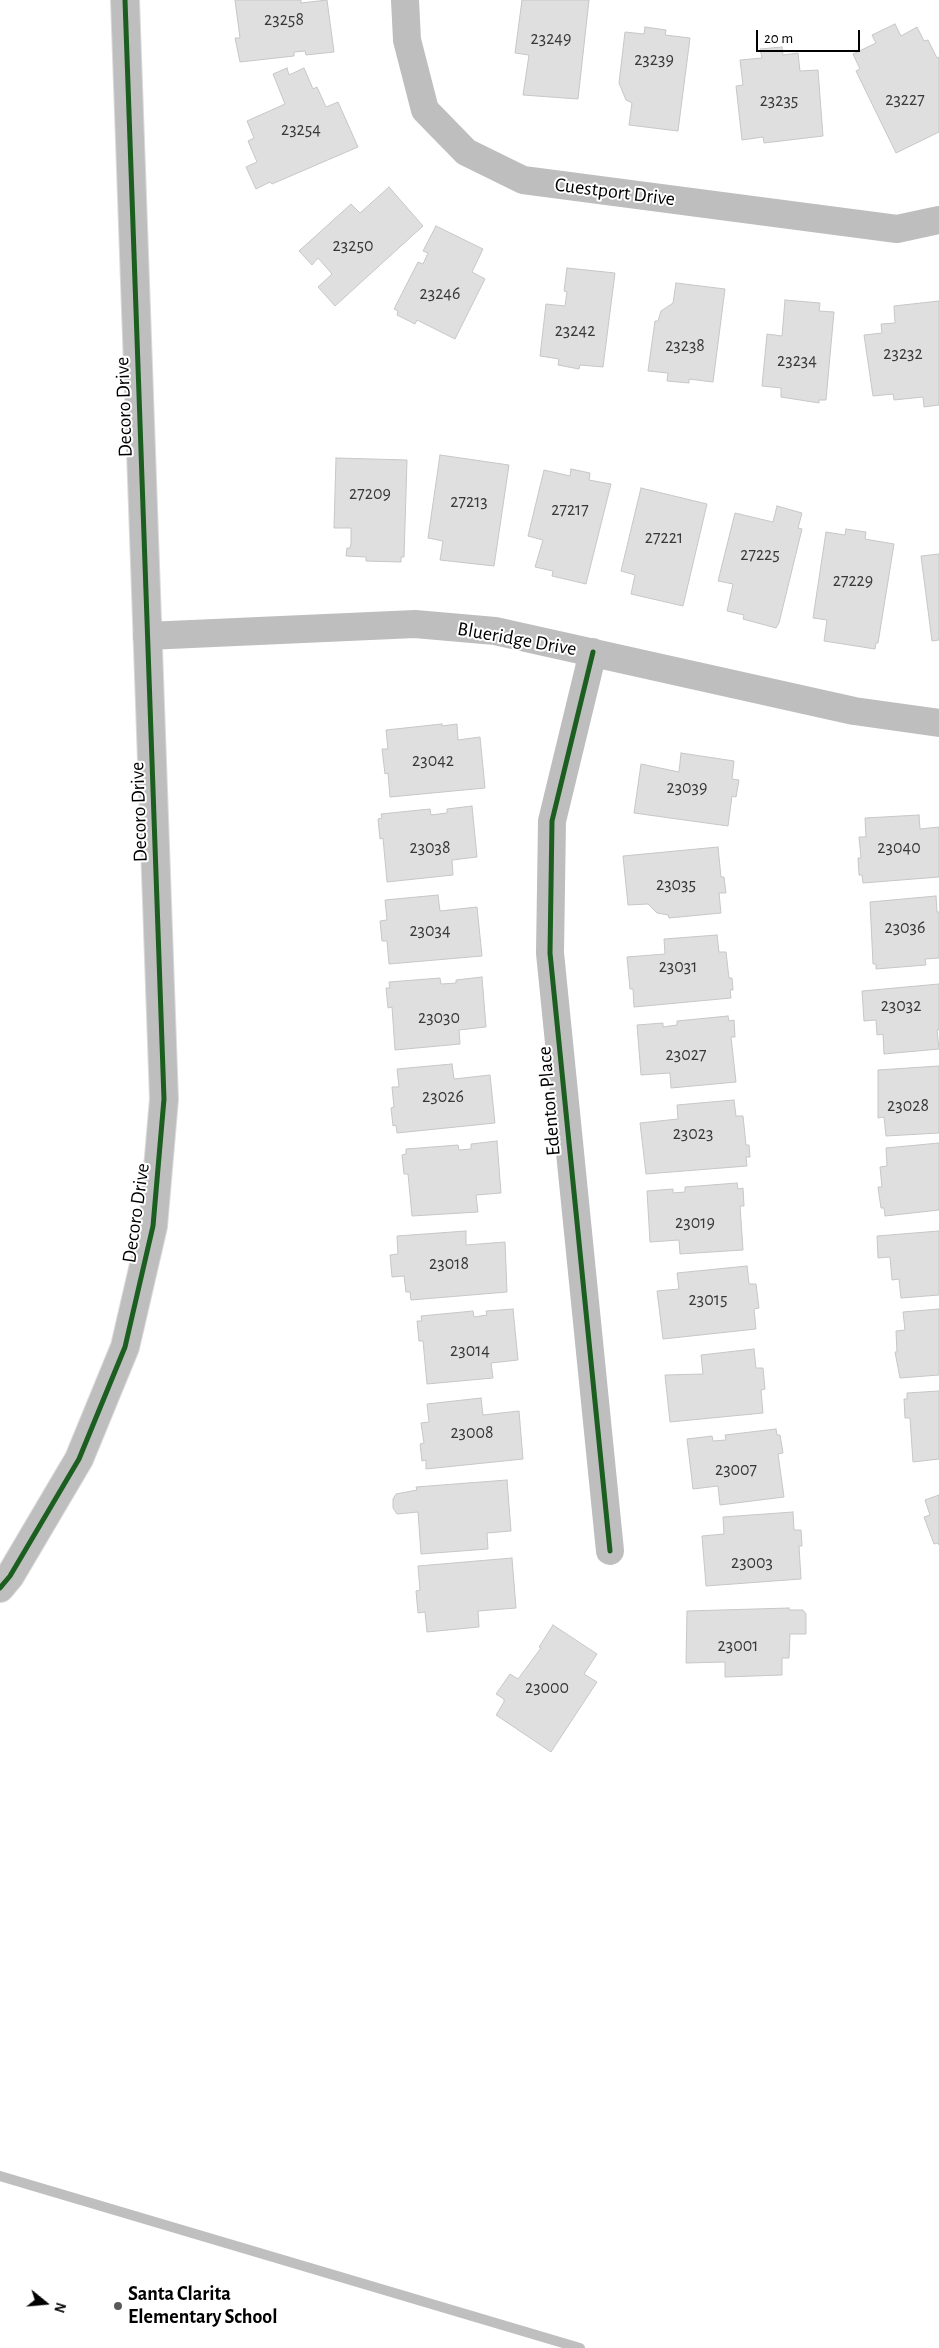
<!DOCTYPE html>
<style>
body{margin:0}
#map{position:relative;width:939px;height:2348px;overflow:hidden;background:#fff;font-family:"Alegreya Sans",sans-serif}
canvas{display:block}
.north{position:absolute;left:20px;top:2278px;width:50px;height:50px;-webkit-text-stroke:4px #fff;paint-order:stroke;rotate:107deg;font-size:14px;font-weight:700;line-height:20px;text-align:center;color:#000}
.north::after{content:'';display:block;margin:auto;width:18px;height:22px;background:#000;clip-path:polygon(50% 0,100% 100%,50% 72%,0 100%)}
.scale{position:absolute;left:756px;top:30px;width:104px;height:22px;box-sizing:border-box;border:2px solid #000;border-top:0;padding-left:6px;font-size:15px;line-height:18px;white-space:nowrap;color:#000;-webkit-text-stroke:4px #fff;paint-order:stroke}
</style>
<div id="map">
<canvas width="939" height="2348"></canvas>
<div class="north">N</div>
<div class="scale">20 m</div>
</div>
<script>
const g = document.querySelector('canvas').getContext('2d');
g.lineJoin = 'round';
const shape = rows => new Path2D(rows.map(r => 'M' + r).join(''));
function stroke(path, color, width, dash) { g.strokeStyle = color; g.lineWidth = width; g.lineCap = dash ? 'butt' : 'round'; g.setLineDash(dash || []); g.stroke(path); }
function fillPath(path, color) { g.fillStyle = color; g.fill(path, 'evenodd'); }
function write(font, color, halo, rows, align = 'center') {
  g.font = font + ' "Alegreya Sans",sans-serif'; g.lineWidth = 4; g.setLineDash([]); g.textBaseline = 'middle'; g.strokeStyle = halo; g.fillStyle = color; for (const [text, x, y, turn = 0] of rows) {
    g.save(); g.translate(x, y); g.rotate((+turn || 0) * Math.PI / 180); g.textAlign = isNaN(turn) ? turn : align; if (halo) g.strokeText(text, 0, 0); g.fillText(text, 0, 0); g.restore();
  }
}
stroke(shape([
 [0,2176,580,2348]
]), '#bfbfbf', 10);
const building = shape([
 [235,0,301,0,301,3,327,0,334,52,306,55,305,51,294,52,294,56,240,62,235,38,240,38,235,0],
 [522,0,589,0,578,99,523,95,529,55,515,53,522,0],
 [895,24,901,36,917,27,924,41,928,40,937,58,939,57,939,132,896,153,856,71,860,69,853,54,876,43,872,35,895,24],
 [645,27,666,30,665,35,690,38,678,131,629,125,632,103,626,100,619,83,625,32,644,34,645,27],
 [782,47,783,55,798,53,800,71,818,70,823,136,764,143,763,137,742,140,736,86,743,85,740,60,762,58,760,49,782,47],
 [287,68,289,75,304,68,313,89,317,87,326,107,338,102,358,147,272,184,270,182,256,189,246,167,257,162,248,141,254,138,247,121,285,104,273,74,287,68],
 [389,187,423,226,335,306,318,287,332,274,318,258,312,265,299,251,351,204,360,213,389,187],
 [436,226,483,249,472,272,485,279,455,339,417,320,415,324,397,315,398,311,394,309,418,262,423,264,428,253,423,251,436,226],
 [567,268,615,273,603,367,580,365,579,369,558,365,559,359,540,356,546,304,565,306,567,292,564,291,567,268],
 [676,283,725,289,713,382,689,379,689,383,667,381,668,373,648,371,655,321,658,321,661,311,673,303,676,283],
 [785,300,820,303,819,311,834,312,826,400,819,400,819,403,781,397,781,388,762,386,767,334,782,336,785,300],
 [939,301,939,405,924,407,923,397,894,400,893,394,873,396,864,335,882,333,881,324,895,323,894,306,939,301],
 [440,455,509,465,494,566,440,560,443,541,428,538,440,455],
 [336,458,407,460,404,557,401,557,401,562,366,561,366,557,346,556,347,548,350,548,351,544,351,528,334,528,336,458],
 [571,469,590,473,589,480,611,484,586,584,552,576,553,571,535,567,543,540,528,536,544,470,570,476,571,469],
 [641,488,707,504,683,606,631,594,635,575,621,571,641,488],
 [777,506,802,513,798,528,802,529,779,623,776,628,743,619,744,615,727,611,733,584,718,581,735,513,773,522,777,506],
 [846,529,866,532,865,539,894,544,878,643,876,643,875,649,824,641,827,620,813,618,826,532,845,535,846,529],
 [939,554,939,640,932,641,921,556,939,554],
 [442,724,442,726,457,724,458,740,480,737,485,788,390,797,388,773,385,774,382,749,388,749,386,730,442,724],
 [681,753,734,761,732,779,739,780,736,797,732,796,728,826,634,813,641,764,679,772,681,753],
 [472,806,477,857,452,860,453,875,387,882,383,838,380,839,378,819,382,818,381,814,430,809,431,815,447,813,447,809,472,806],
 [919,815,920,829,939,827,939,877,863,883,862,875,859,875,858,858,861,858,859,837,866,837,865,818,919,815],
 [718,847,721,877,724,877,726,893,719,893,721,913,669,918,668,915,657,913,648,904,628,905,623,856,718,847],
 [438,895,440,911,477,907,482,956,389,964,387,941,382,941,380,921,387,920,385,900,438,895],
 [936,896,937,912,939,912,939,958,925,959,926,965,876,969,876,964,873,964,870,902,936,896],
 [717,935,719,952,726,952,729,978,732,978,733,990,730,990,731,998,634,1007,633,989,630,989,627,957,665,954,664,939,717,935],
 [482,977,486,1027,459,1030,460,1044,395,1050,392,1007,388,1008,386,988,390,988,389,982,440,978,441,984,456,983,456,980,482,977],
 [939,984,939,1030,937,1030,939,1049,884,1054,883,1034,877,1035,876,1020,864,1021,862,991,939,984],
 [728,1016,729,1021,734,1020,735,1037,731,1037,736,1082,671,1088,670,1073,641,1075,637,1025,663,1023,663,1027,677,1025,677,1021,728,1016],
 [452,1064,454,1079,490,1075,495,1123,397,1133,396,1125,393,1126,391,1108,394,1107,392,1087,399,1087,397,1069,452,1064],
 [939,1066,939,1133,886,1136,884,1117,878,1118,878,1070,939,1066],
 [734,1100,736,1116,743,1116,746,1145,749,1145,750,1157,746,1157,747,1166,646,1174,640,1123,678,1119,677,1105,734,1100],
 [497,1141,501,1193,476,1195,478,1212,412,1216,408,1174,404,1174,402,1155,406,1154,406,1149,458,1145,459,1150,471,1149,471,1144,497,1141],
 [939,1143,939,1210,885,1216,884,1208,881,1208,878,1187,882,1187,880,1167,887,1166,886,1148,939,1143],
 [737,1183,738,1189,743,1188,744,1206,740,1206,743,1250,680,1254,679,1240,650,1242,647,1191,673,1189,673,1193,685,1192,685,1187,737,1183],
 [466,1231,466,1245,505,1242,507,1292,411,1300,410,1292,406,1292,404,1276,392,1277,390,1255,398,1254,397,1236,466,1231],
 [939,1231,939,1295,901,1298,899,1279,892,1280,890,1257,878,1258,877,1236,939,1231],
 [747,1266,749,1284,756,1284,759,1308,754,1309,756,1329,663,1339,657,1291,679,1289,677,1273,747,1266],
 [513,1309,518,1360,491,1363,493,1378,427,1384,423,1341,419,1341,417,1321,422,1321,421,1316,473,1311,474,1317,487,1315,486,1311,513,1309],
 [939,1309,939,1375,900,1378,895,1352,897,1352,896,1331,905,1330,903,1312,939,1309],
 [754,1349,756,1368,763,1368,765,1389,761,1390,763,1413,670,1422,665,1375,703,1374,701,1355,754,1349],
 [939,1391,939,1459,913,1462,910,1418,905,1418,904,1399,907,1399,907,1393,939,1391],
 [481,1398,483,1415,519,1411,523,1459,426,1469,426,1460,422,1461,420,1444,424,1443,421,1423,429,1422,427,1404,481,1398],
 [776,1429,777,1435,780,1435,783,1453,778,1454,784,1497,720,1505,718,1486,693,1489,687,1439,712,1436,713,1441,726,1440,725,1435,776,1429],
 [507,1480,511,1531,487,1533,488,1549,421,1554,418,1512,397,1514,393,1508,393,1499,396,1494,417,1490,416,1487,507,1480],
 [939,1495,939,1545,938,1543,934,1544,924,1517,930,1515,925,1500,939,1495],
 [793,1512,794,1530,801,1530,802,1546,799,1546,801,1579,706,1586,702,1536,724,1534,723,1517,793,1512],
 [512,1558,516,1608,478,1611,479,1627,427,1632,425,1612,418,1613,416,1591,420,1590,418,1566,512,1558],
 [789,1608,789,1610,803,1610,806,1614,806,1634,790,1634,789,1658,782,1658,782,1675,725,1677,725,1662,686,1663,687,1611,789,1608],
 [553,1625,597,1654,584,1674,597,1682,551,1752,496,1715,504,1702,504,1699,496,1694,510,1674,518,1679,541,1648,539,1647,553,1625]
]);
fillPath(building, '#dfdfdf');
stroke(building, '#c7c7c7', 1);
const major = shape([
 [0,1588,10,1576,79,1459,125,1347,153,1226,164,1099,125,0]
]);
stroke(major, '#dbdbdb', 30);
stroke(shape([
 [405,0,407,40,425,110,466,152,523,180,897,229,939,220],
 [147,636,415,624,495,631,854,711,939,723],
 [593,652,552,821,550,953,610,1551]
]), '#bebebe', 28);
stroke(major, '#bebebe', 28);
stroke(shape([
 [593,652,552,821,550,953,610,1551],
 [0,1588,10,1576,79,1459,125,1347,153,1226,164,1099,125,0]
]), '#1b5e20', 5);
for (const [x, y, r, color] of [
 [118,2306,5,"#595959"]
]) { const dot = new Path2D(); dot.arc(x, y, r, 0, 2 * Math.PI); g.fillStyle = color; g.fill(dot); stroke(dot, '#fff', 2); }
write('18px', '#383838', null, [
 ["23258",284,20],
 ["23249",551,39],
 ["23239",654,60],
 ["23227",905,100],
 ["23235",779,101],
 ["23254",301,130],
 ["23250",353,246],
 ["23246",440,294],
 ["23242",575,331],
 ["23238",685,346],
 ["23232",903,354],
 ["23234",797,361],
 ["27209",370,494],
 ["27213",469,502],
 ["27217",570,510],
 ["27221",664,538],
 ["27225",760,555],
 ["27229",853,581],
 ["23042",433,761],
 ["23039",687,788],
 ["23038",430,848],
 ["23040",899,848],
 ["23035",676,885],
 ["23036",905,928],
 ["23034",430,931],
 ["23031",678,967],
 ["23032",901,1006],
 ["23030",439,1018],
 ["23027",686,1055],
 ["23026",443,1097],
 ["23028",908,1106],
 ["23023",693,1134],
 ["23019",695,1223],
 ["23018",449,1264],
 ["23015",708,1300],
 ["23014",470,1351],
 ["23008",472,1433],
 ["23007",736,1470],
 ["23003",752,1563],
 ["23001",738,1646],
 ["23000",547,1688]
]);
write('20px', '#000', '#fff', [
 ["Cuestport Drive",615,192,7],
 ["Decoro Drive",124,407,-92],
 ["Blueridge Drive",517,639,10],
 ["Decoro Drive",139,812,-92],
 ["Edenton Place",549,1101,-95],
 ["Decoro Drive",136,1213,-82]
]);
write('bold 20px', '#000', '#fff', [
 ["Santa Clarita",128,2294],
 ["Elementary School",128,2317]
], 'left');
</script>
